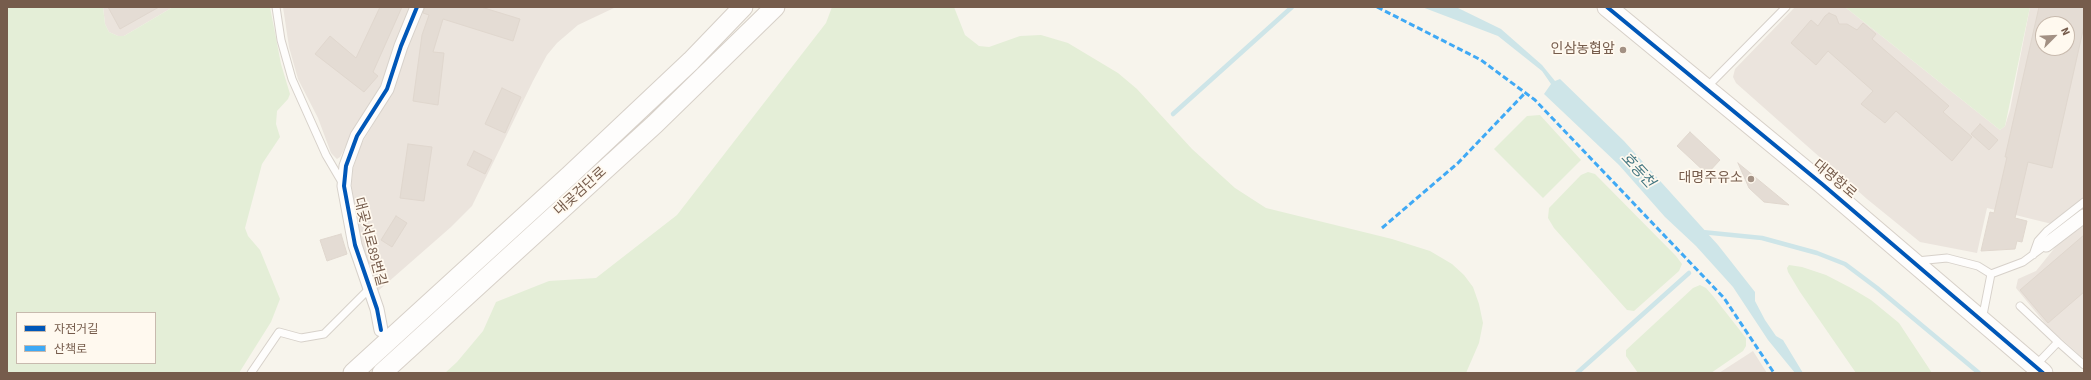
<!DOCTYPE html>
<meta charset="utf-8">
<style>
body{margin:0}
#map{position:relative;width:2091px;height:380px;overflow:hidden;background:#f7f4ec;font-family:"Source Sans 3","Noto Sans KR",sans-serif}
canvas{display:block}
.frame{position:absolute;inset:0;border:8px solid #765c4c;pointer-events:none}
.legend{position:absolute;left:16px;top:312px;width:140px;height:52px;box-sizing:border-box;background:#fff9ef;border:1px solid #c8baae;margin:0;padding:5px 7px;list-style:none;font-size:12px;color:#765c4c}
.legend li{display:flex;align-items:center;gap:8px;height:20px}
.legend b{width:20px;border:1px solid #c8baae}
.north{position:absolute;left:2035px;top:16px;width:40px;height:40px;box-sizing:border-box;background:#fff9ef;border:1px solid #c8baae;border-radius:50%;rotate:66deg;font-size:11px;font-weight:700;line-height:16px;text-align:center;color:#765c4c}
.north::after{content:'';display:block;margin:auto;width:14px;height:18px;background:#a39184;clip-path:polygon(50% 0,100% 100%,50% 72%,0 100%)}
</style>
<div id="map">
<canvas width="2091" height="380"></canvas>
<div class="frame"></div>
<ul class="legend">
<li><b style="height:5px;background:#0057b8"></b>자전거길</li>
<li><b style="height:5px;background:#3fa9f5"></b>산책로</li>
</ul>
<div class="north">N</div>
</div>
<script>
const g = document.querySelector('canvas').getContext('2d');
g.lineJoin = 'round';
function fillPath(path, color) { g.fillStyle = color; g.fill(path, 'evenodd'); }
const shape = rows => new Path2D(rows.map(r => 'M' + r).join(''));
function stroke(path, color, width, dash) { g.strokeStyle = color; g.lineWidth = width; g.lineCap = dash ? 'butt' : 'round'; g.setLineDash(dash || []); g.stroke(path); }
function write(font, color, halo, rows, align = 'center') {
  g.font = font + ' "Source Sans 3","Noto Sans KR",sans-serif'; g.lineWidth = 3.5; g.setLineDash([]); g.textBaseline = 'middle'; g.strokeStyle = halo; g.fillStyle = color; for (const [text, x, y, turn = 0] of rows) {
    g.save(); g.translate(x, y); g.rotate((+turn || 0) * Math.PI / 180); g.textAlign = isNaN(turn) ? turn : align; if (halo) g.strokeText(text, 0, 0); g.fillText(text, 0, 0); g.restore();
  }
}
fillPath(shape([
 [103,7,173,7,124,36,118,36,109,32,105,24],
 [283,7,412,7,383,88,355,129,340,157,337,159,331,153,318,118,298,79,289,47],
 [423,7,616,7,578,25,557,43,547,55,533,81,472,206,451,227,378,291,359,241,351,191,353,169,360,146,392,93,408,41],
 [1795,7,1845,7,2000,130,2005,126,2010,110,2030,7,2084,7,2084,210,2060,226,1987,208,1977,253,1920,242,1867,199,1736,83,1733,77,1735,69],
 [2043,24,2067,24,2067,48,2043,48],
 [2084,221,2084,359,2048,327,2016,288,2018,279,2036,271,2061,240],
 [1753,351,1767,373,1719,373,1722,371]
]), '#ebe4dd');
fillPath(shape([
 [7,7,103,7,105,24,109,32,118,36,124,36,173,7,270,7,281,64,290,94,288,99,277,111,276,124,280,137,262,164,245,228,248,236,260,250,280,299,271,322,239,373,7,373],
 [17,313,155,313,155,363,17,363],
 [832,7,954,7,965,35,979,46,989,47,1020,36,1041,35,1068,43,1118,73,1137,89,1192,149,1235,188,1266,208,1392,239,1430,251,1452,264,1464,275,1473,287,1479,304,1483,323,1479,343,1466,373,445,373,457,362,483,331,496,302,549,281,596,278,677,215,826,23],
 [1845,7,2030,7,2005,126,2000,130],
 [1540,115,1581,160,1543,198,1494,149,1527,116],
 [1588,172,1595,174,1676,256,1682,264,1679,271,1634,311,1627,310,1554,228,1548,218,1549,208,1581,175],
 [1789,265,1802,267,1826,275,1851,288,1871,300,1899,323,1932,373,1856,373,1800,292,1788,272,1787,268],
 [1700,285,1706,288,1713,296,1746,338,1746,346,1743,351,1711,373,1638,373,1626,356,1626,350,1693,288]
]), '#e4eed7');
fillPath(shape([
 [1422,7,1456,7,1501,29,1542,65,1555,81,1560,79,1624,141,1718,245,1755,292,1755,301,1765,320,1776,336,1783,340,1803,373,1795,373,1768,340,1733,287,1696,246,1665,217,1619,165,1544,94,1551,84,1542,71,1498,36]
]), '#cee5e8');
stroke(shape([
 [1173,114,1292,7],
 [1702,232,1762,238,1817,253,1845,264,1877,288,1979,373],
 [1577,373,1689,273]
]), '#cee5e8', 4.5);
const building = shape([
 [108,7,159,7,120,29,108,7],
 [380,7,402,7,373,72,378,76,364,92,315,54,330,36,356,58,380,7],
 [425,7,481,7,520,19,513,41,443,19,433,52,444,53,438,105,413,101,422,35,429,15,423,13,425,7],
 [2039,7,2084,7,2084,26,2052,168,2028,162,2015,218,2027,221,2022,242,2017,241,2015,249,1981,251,1990,212,1994,213,2007,157,2005,157,2039,7],
 [2043,24,2067,24,2067,48,2043,48,2043,24],
 [1829,13,1836,16,1839,24,1847,24,1857,30,1863,23,1876,34,1872,39,1949,106,1943,112,1972,137,1952,161,1896,111,1885,123,1861,104,1873,91,1828,51,1816,65,1791,43,1811,20,1818,26,1825,16,1829,13],
 [502,88,521,97,505,133,485,124,502,88],
 [1980,124,1998,140,1989,150,1971,134,1980,124],
 [1690,132,1720,160,1707,174,1677,146,1690,132],
 [408,144,432,147,424,201,400,198,408,144],
 [474,151,492,160,485,174,467,165,474,151],
 [1738,163,1789,205,1764,202,1749,188,1738,163],
 [396,216,407,223,392,247,381,240,396,216],
 [341,234,347,254,327,261,320,240,341,234],
 [2084,235,2084,292,2048,323,2020,290,2084,235]
]);
fillPath(building, '#e4dcd4');
stroke(building, '#e0d7ce', 1);
const service = shape([
 [276,7,281,40,292,79,326,155,343,184],
 [1706,88,1786,7],
 [2033,255,2038,241,2047,231,2084,202],
 [1917,261,1947,258,1978,266,1991,274],
 [2020,306,2058,342],
 [1982,320,1991,274,2023,262,2046,245],
 [2036,365,2058,342,2084,365],
 [251,373,279,332,301,338,324,334,370,288]
]);
const minor = shape([
 [2046,245,2084,216],
 [381,330,377,309,355,245,344,186,346,166,357,136,387,89,401,46,417,7]
]);
const secondary = shape([
 [1607,7,1822,184,2043,373],
 [353,373,570,175,691,61,743,7],
 [382,373,655,124,775,7]
]);
stroke(service, '#d7d1ca', 9);
stroke(minor, '#d7d1ca', 15);
stroke(secondary, '#d7d0c8', 21);
stroke(service, '#fefdfc', 7);
stroke(minor, '#fefdfc', 13);
stroke(secondary, '#fefdfc', 19);
stroke(shape([
 [1377,7,1481,60,1535,100,1724,298,1774,373],
 [1382,228,1458,163,1525,93]
]), '#3fa9f5', 3, [6, 3]);
stroke(shape([
 [1607,7,1822,184,2043,373],
 [381,330,377,309,355,245,344,186,346,166,357,136,387,89,401,46,417,7]
]), '#0057b8', 4);
for (const [x, y, r, color] of [
 [1623,50,4,"#a39184"],
 [1751,179,4,"#a39184"]
]) { const dot = new Path2D(); dot.arc(x, y, r, 0, 2 * Math.PI); g.fillStyle = color; g.fill(dot); stroke(dot, '#fff9ef', 1.5); }
write('14px', '#765c4c', '#fff9ef', [
 ["인삼농협앞",1615,50],
 ["대명주유소",1743,179]
], 'right');
write('14px', '#765c4c', '#fff9ef', [
 ["대명항로",1834,180,40],
 ["대곶검단로",581,192,-42],
 ["대곶서로89번길",369,242,75]
]);
write('italic 15px', '#437782', '#fff9ef', [
 ["호동천",1637,171,47]
]);
</script>
